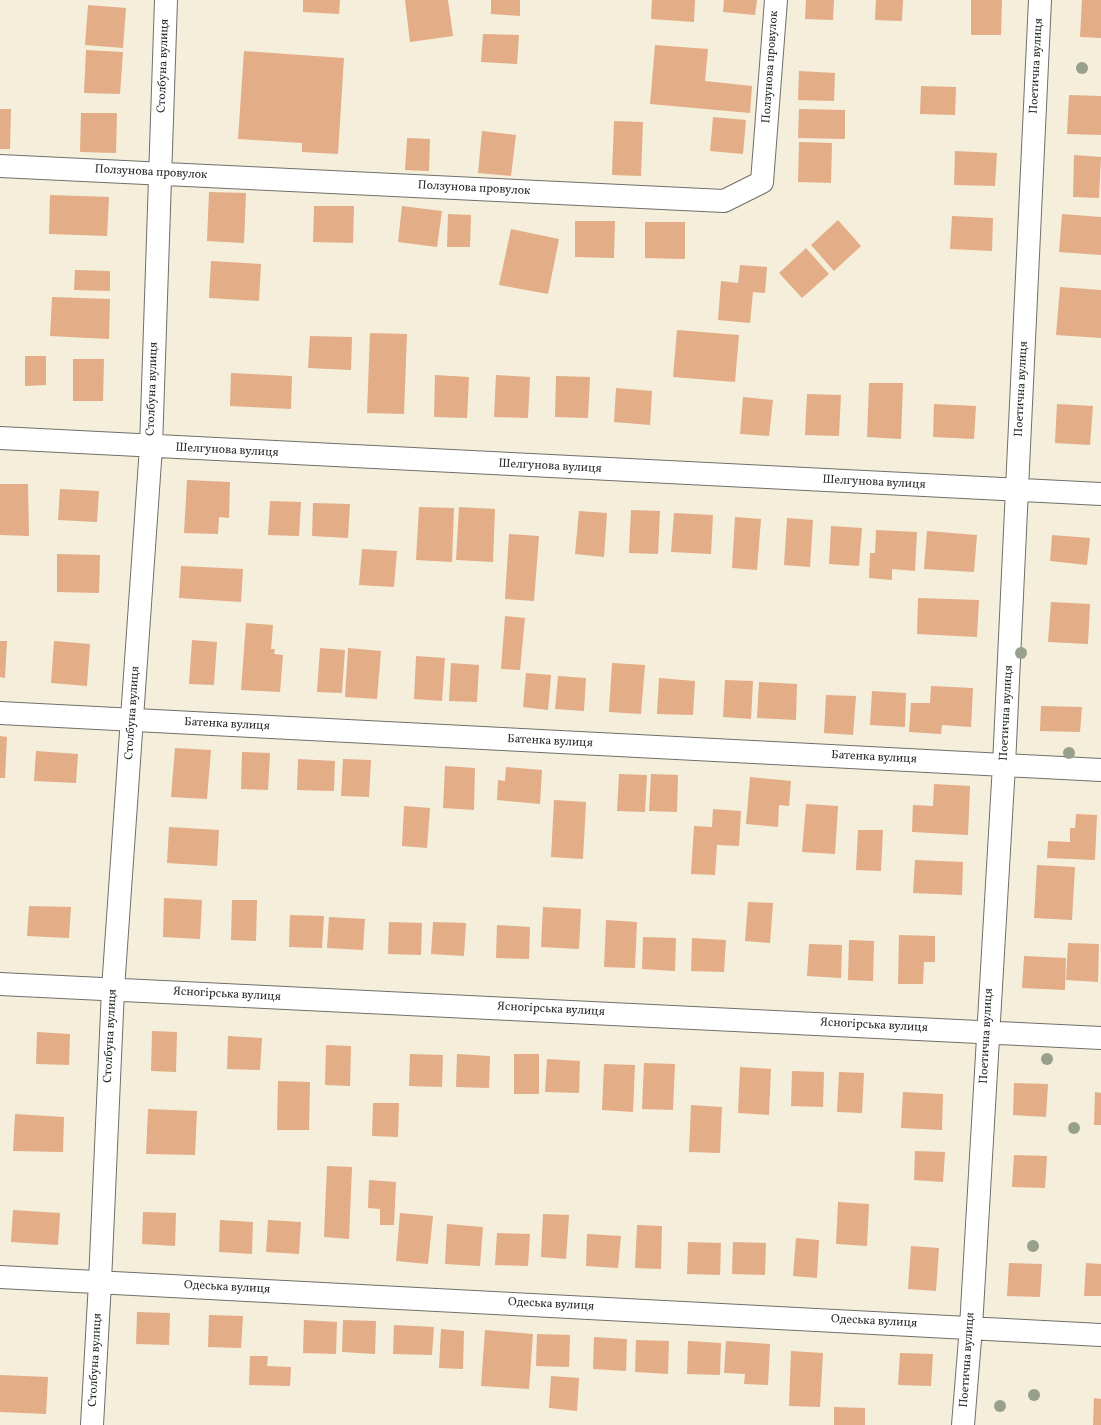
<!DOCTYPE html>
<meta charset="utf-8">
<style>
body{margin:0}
canvas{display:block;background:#f4eedb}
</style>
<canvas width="1101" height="1425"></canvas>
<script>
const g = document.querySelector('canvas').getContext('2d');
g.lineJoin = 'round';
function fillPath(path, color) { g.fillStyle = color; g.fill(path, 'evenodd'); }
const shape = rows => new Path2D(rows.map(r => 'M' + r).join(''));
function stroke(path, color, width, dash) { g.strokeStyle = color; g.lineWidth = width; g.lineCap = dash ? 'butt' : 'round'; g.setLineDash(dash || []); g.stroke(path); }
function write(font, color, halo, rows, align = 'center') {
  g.font = font + ' Vollkorn,serif'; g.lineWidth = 3; g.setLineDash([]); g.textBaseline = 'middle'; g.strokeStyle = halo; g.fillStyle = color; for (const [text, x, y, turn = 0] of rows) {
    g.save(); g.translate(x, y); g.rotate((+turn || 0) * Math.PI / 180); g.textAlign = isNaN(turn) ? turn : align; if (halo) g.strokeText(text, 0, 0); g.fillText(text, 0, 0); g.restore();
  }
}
fillPath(shape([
 [303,0,340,0,339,14,303,12],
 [405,0,448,0,453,36,410,42],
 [491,0,520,0,520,16,491,14],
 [652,0,695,0,694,22,651,19],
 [724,0,757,0,755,15,723,12],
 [806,0,834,0,833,20,805,19],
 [876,0,903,0,902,21,875,20],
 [971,0,1002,0,1001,35,971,35],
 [1082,0,1101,0,1101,38,1080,37],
 [88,5,126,8,123,48,85,45],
 [483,34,519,35,517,64,481,62],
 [655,45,708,49,705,81,752,86,750,113,650,104],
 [86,50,123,52,120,94,84,93],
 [244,51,344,58,338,154,302,152,302,143,238,139],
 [799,71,835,73,834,101,798,100],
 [921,86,956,87,955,115,920,114],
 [1069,95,1101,96,1101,135,1067,134],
 [0,109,11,109,10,149,0,149],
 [799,109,845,110,845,139,798,138],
 [81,113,117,113,116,153,80,152],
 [713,117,746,120,743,154,710,151],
 [614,121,643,122,641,176,612,175],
 [482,131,516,135,511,176,478,173],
 [407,138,430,139,429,171,405,170],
 [799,142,832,143,831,183,798,182],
 [955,151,997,153,995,186,954,185],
 [1074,155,1101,157,1099,198,1073,197],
 [209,192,246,193,244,243,207,241],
 [50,195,109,197,107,236,49,234],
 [314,206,354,206,353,243,313,242],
 [402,206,442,211,437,247,398,242],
 [448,214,471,215,470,247,447,247],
 [1062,214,1101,217,1101,255,1059,252],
 [952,216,993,218,992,251,950,249],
 [838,220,861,246,834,271,811,245],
 [575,221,615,221,614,258,575,257],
 [645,222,685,222,685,259,645,258],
 [511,229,559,239,548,294,499,285],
 [806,248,829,274,802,298,779,273],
 [211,261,261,264,259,301,209,298],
 [740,265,767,267,765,293,753,292,750,323,718,320,721,281,738,283],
 [75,270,110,271,110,291,74,290],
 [1060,287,1101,290,1101,338,1056,335],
 [52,297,110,299,109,339,50,336],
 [677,330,739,335,735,382,673,377],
 [370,333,407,334,404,414,367,413],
 [310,336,352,337,351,370,308,368],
 [25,356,46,356,46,385,25,386],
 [73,359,104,359,103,401,73,401],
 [231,373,292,376,291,409,230,406],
 [435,375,469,377,467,418,434,417],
 [496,375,530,377,528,418,494,417],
 [556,376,590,377,588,418,555,417],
 [869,383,903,383,901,439,867,437],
 [616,388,652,391,650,425,614,422],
 [807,394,841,395,839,436,805,435],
 [743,397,773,400,769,436,740,434],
 [934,404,976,406,974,439,933,437],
 [1057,404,1093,406,1090,445,1055,443],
 [187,480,230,482,229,518,219,517,218,534,184,533],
 [0,484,28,484,29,536,0,535],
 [60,489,99,491,97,522,58,520],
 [270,501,301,502,299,536,268,535],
 [313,503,350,504,348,538,312,536],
 [419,507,454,508,452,562,416,560],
 [459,507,495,509,493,562,456,560],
 [631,510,660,511,658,554,629,553],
 [579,511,607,513,604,557,575,554],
 [674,513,713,515,711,554,671,552],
 [735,517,761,519,757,570,732,568],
 [787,518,813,520,810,567,784,565],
 [831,526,862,528,859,566,829,564],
 [876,530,917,532,915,571,892,569,892,580,869,578,870,553,875,553],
 [927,531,977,535,974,572,924,569],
 [509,534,539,536,534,601,505,599],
 [1052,535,1090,538,1087,565,1050,561],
 [362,549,397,551,394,587,359,585],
 [57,554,100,555,99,593,57,592],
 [181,566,243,569,241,602,179,598],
 [918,598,979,600,977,637,917,634],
 [1051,602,1090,604,1088,644,1048,642],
 [505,616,525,618,520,670,501,669],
 [246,623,273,625,271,649,275,649,274,654,283,655,280,692,241,690],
 [192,640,217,642,214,685,189,684],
 [0,641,7,641,5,678,0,677],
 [54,641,90,644,87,686,51,683],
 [320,648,345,650,342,693,317,692],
 [348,648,381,651,377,699,345,697],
 [416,656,445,658,442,701,414,699],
 [451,663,479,665,477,702,449,701],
 [612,663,645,665,641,714,609,712],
 [526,673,551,675,548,710,523,707],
 [558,676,586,678,584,711,555,709],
 [659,678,695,681,693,715,657,714],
 [725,680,753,681,751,719,723,717],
 [759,682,797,684,796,720,757,718],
 [931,686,973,688,971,727,942,725,941,734,909,732,911,703,930,703],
 [872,691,906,693,905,727,870,725],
 [826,695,856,696,853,735,824,733],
 [1041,706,1082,707,1080,732,1040,731],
 [0,736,7,737,5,778,0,778],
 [175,748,211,750,207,799,171,797],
 [36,751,78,754,76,783,34,781],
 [242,752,270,753,268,790,241,789],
 [298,759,335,761,334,791,297,790],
 [343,759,371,760,369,797,341,796],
 [445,766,475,768,474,810,443,808],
 [506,767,542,770,540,804,497,800,498,780,505,781],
 [619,774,647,775,645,812,617,811],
 [651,774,678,775,677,812,649,811],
 [750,777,791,781,789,806,779,805,778,827,746,824],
 [934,784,970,786,968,835,912,832,913,805,933,806],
 [554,800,586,802,583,859,551,857],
 [806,804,838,806,835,854,802,852],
 [404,806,430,808,427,848,402,846],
 [713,809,741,811,739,846,717,845,715,875,691,874,694,826,712,827],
 [1076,814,1097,815,1095,860,1047,858,1048,841,1070,842,1070,828,1075,828],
 [169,827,219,830,217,866,167,863],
 [858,830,883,830,881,871,856,870],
 [915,860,963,862,962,895,913,893],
 [1037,865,1075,867,1072,920,1034,918],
 [164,898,202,900,200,939,163,937],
 [232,900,257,900,256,941,231,940],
 [748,902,773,903,770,943,745,941],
 [29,906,71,907,69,938,27,936],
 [543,907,581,909,579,949,541,947],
 [290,915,324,916,322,948,289,947],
 [329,917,365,919,363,950,327,948],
 [606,920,637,922,635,968,604,967],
 [389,922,422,923,421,955,388,954],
 [433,922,466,923,464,956,431,954],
 [497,925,530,927,529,959,496,958],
 [899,935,935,936,935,962,924,962,923,984,898,984],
 [643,937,676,938,675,971,642,969],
 [692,938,726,940,724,972,691,971],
 [849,940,874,941,873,981,848,980],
 [1068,943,1099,944,1098,982,1066,980],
 [809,944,842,945,841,978,807,976],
 [1024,956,1066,958,1065,990,1022,988],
 [152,1031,177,1032,176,1072,151,1071],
 [37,1032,70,1034,69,1065,36,1064],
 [228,1036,262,1038,260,1070,227,1069],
 [326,1045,351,1046,350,1086,325,1085],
 [410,1054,443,1055,442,1087,409,1086],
 [457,1054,490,1056,489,1088,456,1087],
 [514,1054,539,1054,539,1094,514,1094],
 [547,1059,580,1061,579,1093,545,1092],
 [644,1063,675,1064,673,1110,642,1109],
 [604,1064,635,1065,633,1112,602,1110],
 [740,1067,771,1069,769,1115,738,1113],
 [792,1071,824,1072,823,1107,791,1106],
 [839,1072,864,1073,862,1113,837,1112],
 [278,1081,310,1082,309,1130,277,1130],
 [1014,1083,1048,1084,1046,1117,1013,1115],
 [903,1092,943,1094,942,1130,901,1128],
 [1095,1092,1101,1093,1101,1125,1094,1125],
 [373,1103,399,1103,398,1137,372,1136],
 [691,1105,722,1107,720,1153,689,1152],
 [148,1109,197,1111,195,1155,146,1154],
 [15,1114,64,1117,63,1152,13,1151],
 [915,1151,945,1152,943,1182,914,1180],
 [1014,1155,1047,1156,1045,1188,1012,1187],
 [327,1166,352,1167,349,1239,324,1237],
 [369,1180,396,1182,394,1225,380,1225,380,1209,368,1208],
 [838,1202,869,1204,867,1246,836,1244],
 [13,1210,60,1213,58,1245,11,1242],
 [143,1212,176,1213,175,1246,142,1244],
 [400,1213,433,1216,428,1264,396,1261],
 [543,1214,569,1215,566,1259,541,1257],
 [220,1220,253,1222,252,1254,219,1252],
 [268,1220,301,1222,299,1254,266,1252],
 [447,1224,483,1227,480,1266,445,1264],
 [637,1225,662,1226,661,1269,635,1268],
 [497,1233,530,1234,528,1266,495,1265],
 [587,1234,621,1236,618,1268,586,1266],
 [796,1238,819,1240,817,1278,793,1276],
 [688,1242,721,1243,720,1275,687,1274],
 [733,1242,766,1243,765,1275,732,1274],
 [911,1246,939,1248,936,1291,908,1289],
 [1009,1263,1042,1264,1040,1297,1007,1296],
 [1086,1263,1101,1264,1101,1296,1084,1296],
 [137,1312,170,1313,169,1345,136,1344],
 [209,1315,243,1316,241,1348,208,1347],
 [304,1320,337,1322,336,1354,303,1353],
 [343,1320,376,1321,375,1354,342,1352],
 [394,1325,434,1327,432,1355,393,1354],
 [441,1329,464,1331,463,1369,439,1368],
 [485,1330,533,1334,529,1389,481,1386],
 [537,1334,570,1335,569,1367,536,1366],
 [594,1337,627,1339,626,1371,593,1369],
 [636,1340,669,1341,668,1374,635,1372],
 [688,1341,721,1343,720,1375,687,1374],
 [726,1341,770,1344,768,1385,744,1384,745,1374,724,1373],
 [791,1351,823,1353,820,1407,789,1406],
 [900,1353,933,1354,931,1386,898,1385],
 [250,1356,268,1356,267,1366,291,1367,290,1386,249,1385],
 [0,1375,48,1377,46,1414,0,1412],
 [551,1376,579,1378,577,1411,549,1408],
 [1094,1398,1101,1399,1101,1425,1093,1425],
 [834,1407,865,1408,865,1425,834,1425]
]), '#e3ad87');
const minor = shape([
 [0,166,724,201,762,182,776,0],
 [0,438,1101,494],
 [0,713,1101,770],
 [0,984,1101,1038],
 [0,1277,1101,1335],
 [92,1425,100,1282,113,989,151,447,166,0],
 [963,1425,971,1327,1004,765,1040,0]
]);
stroke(minor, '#716f69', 24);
stroke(minor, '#fff', 22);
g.fillStyle = '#98a08b';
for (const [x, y] of [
 [1082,68],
 [1021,653],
 [1069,753],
 [1047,1059],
 [1074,1128],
 [1033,1246],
 [1034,1395],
 [1000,1406]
]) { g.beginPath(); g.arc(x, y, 6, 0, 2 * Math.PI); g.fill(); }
write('12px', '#2b2b2b', '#fff', [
 ["Столбуна вулиця",164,66,-88],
 ["Поетична вулиця",1037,66,-87],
 ["Ползунова провулок",771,67,-86],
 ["Ползунова провулок",151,173,3],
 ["Ползунова провулок",474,189,3],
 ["Столбуна вулиця",153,389,-88],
 ["Поетична вулиця",1022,389,-87],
 ["Шелгунова вулиця",227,451,3],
 ["Шелгунова вулиця",550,467,3],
 ["Шелгунова вулиця",874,483,3],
 ["Столбуна вулиця",133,713,-86],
 ["Поетична вулиця",1007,713,-87],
 ["Батенка вулиця",227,725,3],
 ["Батенка вулиця",550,742,3],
 ["Батенка вулиця",874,758,3],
 ["Ясногірська вулиця",227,995,3],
 ["Ясногірська вулиця",551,1010,3],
 ["Ясногірська вулиця",874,1026,3],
 ["Столбуна вулиця",111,1036,-87],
 ["Поетична вулиця",987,1036,-87],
 ["Одеська вулиця",227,1288,3],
 ["Одеська вулиця",551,1305,3],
 ["Одеська вулиця",874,1322,3],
 ["Столбуна вулиця",96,1360,-87],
 ["Поетична вулиця",968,1360,-86]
]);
</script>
